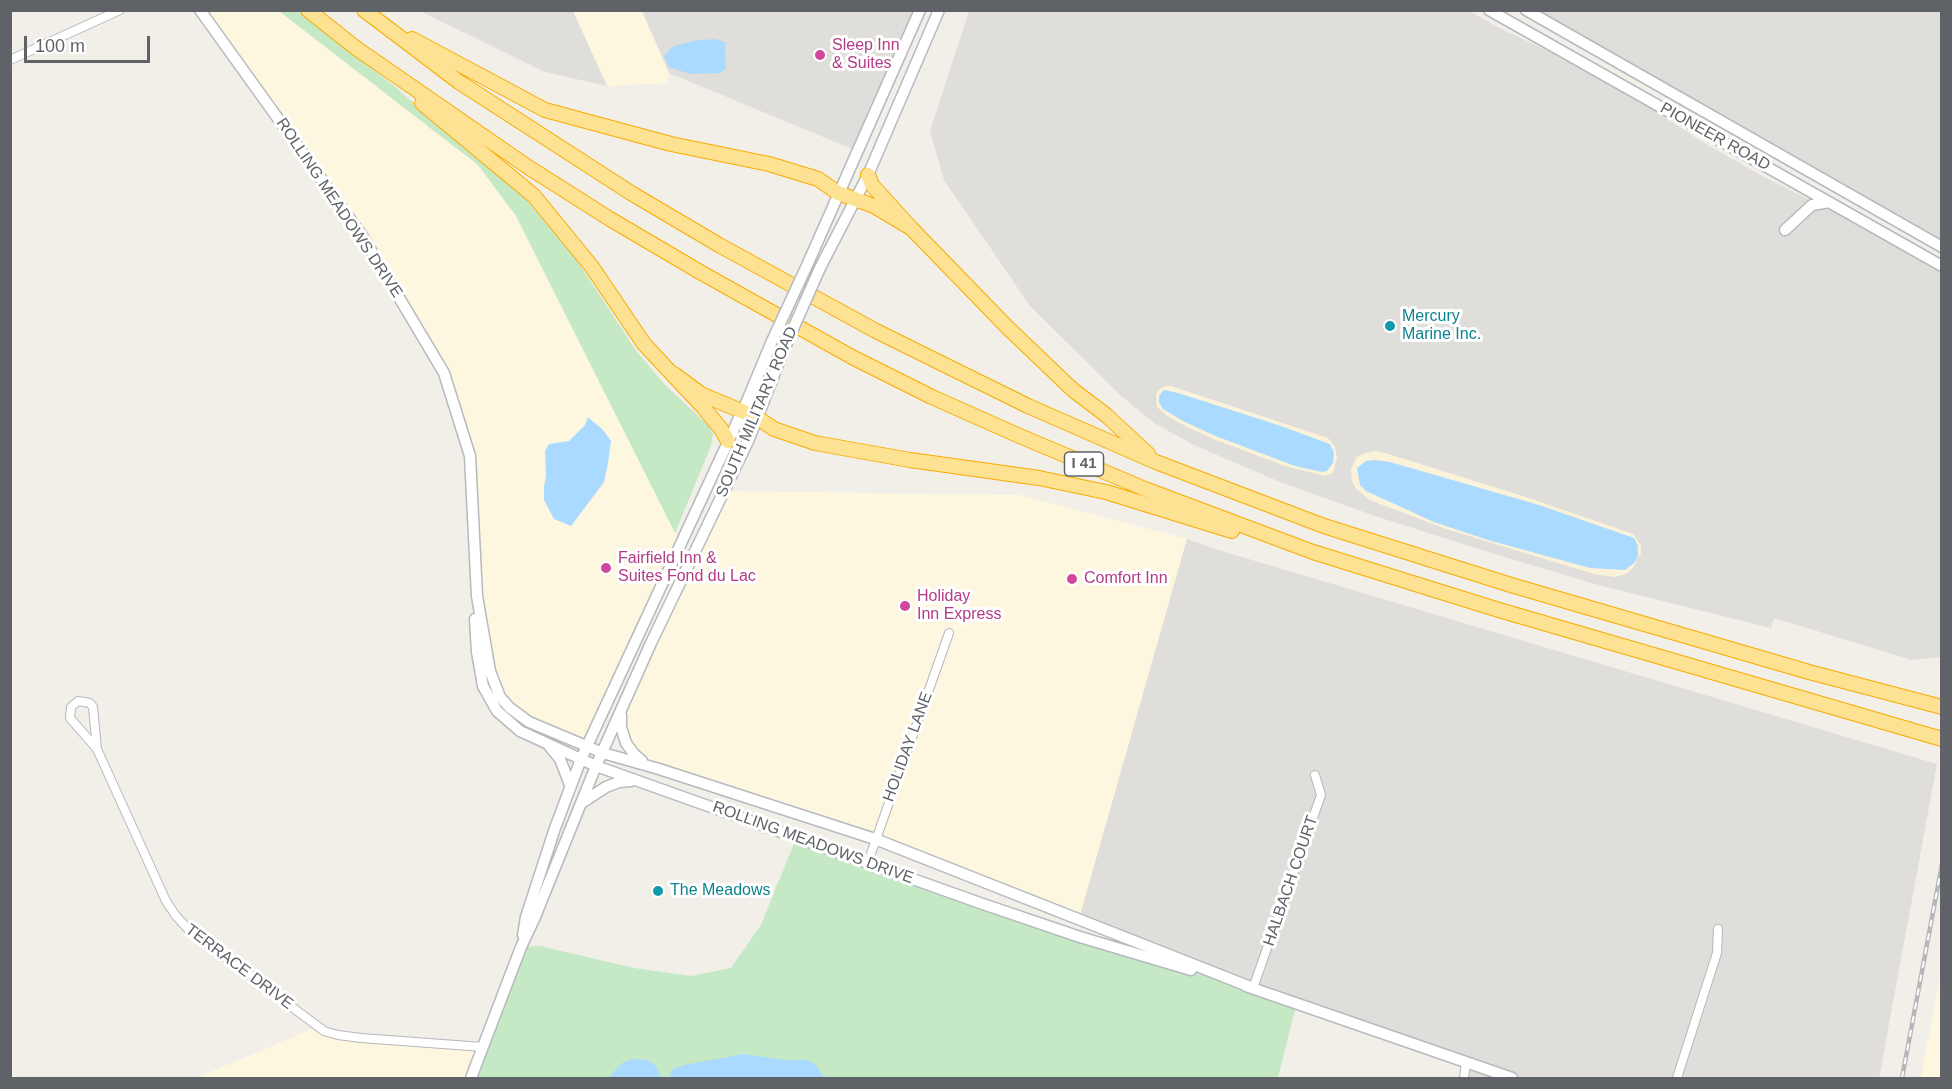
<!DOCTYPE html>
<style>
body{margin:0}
#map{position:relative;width:1952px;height:1089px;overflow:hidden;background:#f1efe8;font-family:Helvetica,sans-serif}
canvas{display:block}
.frame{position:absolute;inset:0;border:12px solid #5f6368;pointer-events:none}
.scale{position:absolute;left:24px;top:36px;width:126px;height:27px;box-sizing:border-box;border:3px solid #5f6368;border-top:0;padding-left:8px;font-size:18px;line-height:21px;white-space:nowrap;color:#5f6368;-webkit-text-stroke:4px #fff;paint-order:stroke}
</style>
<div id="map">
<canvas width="1952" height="1089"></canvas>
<div class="frame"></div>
<div class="scale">100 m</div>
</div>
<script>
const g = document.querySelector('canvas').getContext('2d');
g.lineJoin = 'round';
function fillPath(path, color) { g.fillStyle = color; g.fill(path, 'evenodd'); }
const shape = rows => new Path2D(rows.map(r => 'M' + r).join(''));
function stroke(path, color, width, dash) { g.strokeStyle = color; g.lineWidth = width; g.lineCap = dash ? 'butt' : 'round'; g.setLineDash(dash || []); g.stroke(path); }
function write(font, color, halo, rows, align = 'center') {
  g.font = font + ' Helvetica,sans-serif'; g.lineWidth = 6; g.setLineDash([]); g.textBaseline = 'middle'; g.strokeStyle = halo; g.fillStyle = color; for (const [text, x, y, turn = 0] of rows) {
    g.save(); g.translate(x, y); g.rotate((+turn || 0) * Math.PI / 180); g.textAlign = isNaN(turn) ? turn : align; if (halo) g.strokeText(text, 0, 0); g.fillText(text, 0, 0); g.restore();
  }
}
fillPath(shape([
 [200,11,279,11,478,165,516,216,680,542,587,746,573,741,505,703,484,639,470,456,444,373,388,278],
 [573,11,642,11,669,73,666,83,607,86],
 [724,491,1020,495,1187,539,1079,919,875,839,659,769,634,754,621,712],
 [1941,971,1941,1078,1921,1078],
 [317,1027,324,1031,483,1047,471,1078,196,1078]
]), '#fef7e0');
fillPath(shape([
 [420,11,573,11,607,86,545,72],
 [642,11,920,11,857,151,669,73],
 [969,11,1469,11,1501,29,1555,54,1661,114,1699,140,1764,177,1836,213,1941,272,1941,657,1912,660,1774,618,1771,628,1602,586,1498,555,1378,517,1280,482,1194,445,1154,423,1119,394,1030,306,944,180,930,131],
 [1537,11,1941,11,1941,239,1660,80],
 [1187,539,1215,549,1937,764,1879,1078,1464,1078,1466,1063,1079,919]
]), '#e0deda');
fillPath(shape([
 [279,11,298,11,394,86,525,198,574,256,637,352,666,386,708,425,713,434,711,446,675,533,516,216,478,165],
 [797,836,1080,937,1297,1002,1278,1078,471,1078,521,947,540,946,634,968,691,976,731,968,761,925]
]), '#c5e8c5');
fillPath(shape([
 [1165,386,1171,386,1328,438,1335,447,1337,457,1333,473,1325,476,1285,466,1216,440,1189,428,1167,416,1157,407,1156,394,1160,389],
 [1375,451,1385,453,1523,496,1633,534,1641,546,1641,553,1632,569,1626,574,1615,577,1594,574,1443,528,1370,500,1357,490,1352,482,1351,470,1356,458,1364,453]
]), '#fbf3d9');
fillPath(shape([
 [715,39,725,42,726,69,720,73,690,74,669,67,664,56,672,47,692,41],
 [1164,390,1178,393,1278,425,1330,444,1334,453,1333,463,1327,471,1322,472,1295,466,1213,435,1183,421,1163,409,1159,402,1159,396],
 [588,417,603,430,611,441,608,463,604,482,571,526,554,519,544,500,544,487,546,476,545,451,549,444,569,441,585,425],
 [1374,460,1390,462,1539,505,1634,538,1638,546,1638,557,1634,563,1625,570,1590,568,1488,540,1434,522,1366,491,1360,485,1357,468,1366,461],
 [744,1054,785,1060,807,1060,815,1064,825,1078,671,1078,670,1074,673,1069,684,1065],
 [633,1059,647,1060,657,1067,661,1078,608,1078,622,1063]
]), '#aadaff');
const minor = shape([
 [10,60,120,10],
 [97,749,93,707,90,703,78,701,71,707,70,718,97,749,166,901,176,916,188,929,324,1031,338,1035,361,1038,483,1047],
 [868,862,949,633],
 [1253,988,1321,795,1315,775],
 [1464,1078,1466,1063],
 [1677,1078,1717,953,1718,929]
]);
const secondary = shape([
 [200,10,363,237,444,373,470,456,477,596,490,671,500,697,510,708,529,722,603,753,659,769,875,839,1253,988],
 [1489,10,1942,266],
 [1526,10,1942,247],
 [1785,230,1812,205,1829,202],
 [809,261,920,10],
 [820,268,868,175,939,10],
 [475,619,477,652,483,686,497,711,520,731,596,766,980,903,1080,937,1191,970],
 [621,715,621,727,626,743,634,754,642,761],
 [550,747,560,759,570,785],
 [583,802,606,787,619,782,631,781],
 [523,935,526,917,555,828,581,759,747,401,772,341],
 [1246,986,1512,1078],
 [471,1078,521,947,535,917,596,766,651,643,749,439,785,347]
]);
const motorway = shape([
 [308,10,356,48,528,167,610,219,700,272,852,357,932,397,1015,434,1145,489,1313,552,1499,610,1942,739],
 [364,10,459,82,631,193,719,245,876,331,1028,406,1156,462,1324,526,1511,585,1809,672,1942,707],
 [412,39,545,110,671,144,769,164,818,179,838,193,874,206,911,228],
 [422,103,534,196,592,267,644,344,703,407,721,429,728,441],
 [868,175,872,185,911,228,1008,328,1073,390,1106,415,1148,454],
 [674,374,701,394,758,418,774,429,815,443,910,460,1039,478,1106,492,1232,531]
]);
stroke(minor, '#b5b8bc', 10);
stroke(secondary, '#b6babf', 13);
stroke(motorway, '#f9ab00', 16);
stroke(minor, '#fff', 8);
stroke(secondary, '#fff', 10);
stroke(motorway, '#fde293', 14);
const rail = shape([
 [1902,1078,1942,864]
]);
stroke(rail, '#b6b7b8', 4.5);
stroke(rail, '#fff', 2, [7]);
const secondaryBridge = shape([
 [772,341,809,261],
 [785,347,820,268]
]);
stroke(secondaryBridge, '#b6babf', 13, []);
stroke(secondaryBridge, '#fff', 10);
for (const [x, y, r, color] of [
 [820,55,6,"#d1479c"],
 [1390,326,6,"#0f9aa8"],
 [606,568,6,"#d1479c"],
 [1072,579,6,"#d1479c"],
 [905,606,6,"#d1479c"],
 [658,891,6,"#0f9aa8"]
]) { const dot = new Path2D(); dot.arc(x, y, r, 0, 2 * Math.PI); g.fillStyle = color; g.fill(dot); stroke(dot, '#fff', 2); }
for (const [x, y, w] of [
 [1084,464,39]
]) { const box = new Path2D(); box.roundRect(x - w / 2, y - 12, w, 24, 4.5); g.fillStyle = '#fff'; g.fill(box); stroke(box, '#5f6368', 1.5); }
write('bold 15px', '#5f6368', null, [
 ["I 41",1084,464]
]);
write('16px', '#b23c85', '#fff', [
 ["Sleep Inn",832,46],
 ["& Suites",832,64],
 ["Fairfield Inn &",618,559],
 ["Suites Fond du Lac",618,577],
 ["Comfort Inn",1084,579],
 ["Holiday",917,597],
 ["Inn Express",917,615]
], 'left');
write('16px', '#5f6368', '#fff', [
 ["PIONEER ROAD",1715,137,29],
 ["ROLLING MEADOWS DRIVE",339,208,56],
 ["SOUTH MILITARY ROAD",757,412,-67],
 ["HOLIDAY LANE",908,747,-70],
 ["ROLLING MEADOWS DRIVE",813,843,20],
 ["HALBACH COURT",1291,881,-71],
 ["TERRACE DRIVE",239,967,37]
]);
write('16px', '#0d838f', '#fff', [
 ["Mercury",1402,317],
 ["Marine Inc.",1402,335],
 ["The Meadows",670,891]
], 'left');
</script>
